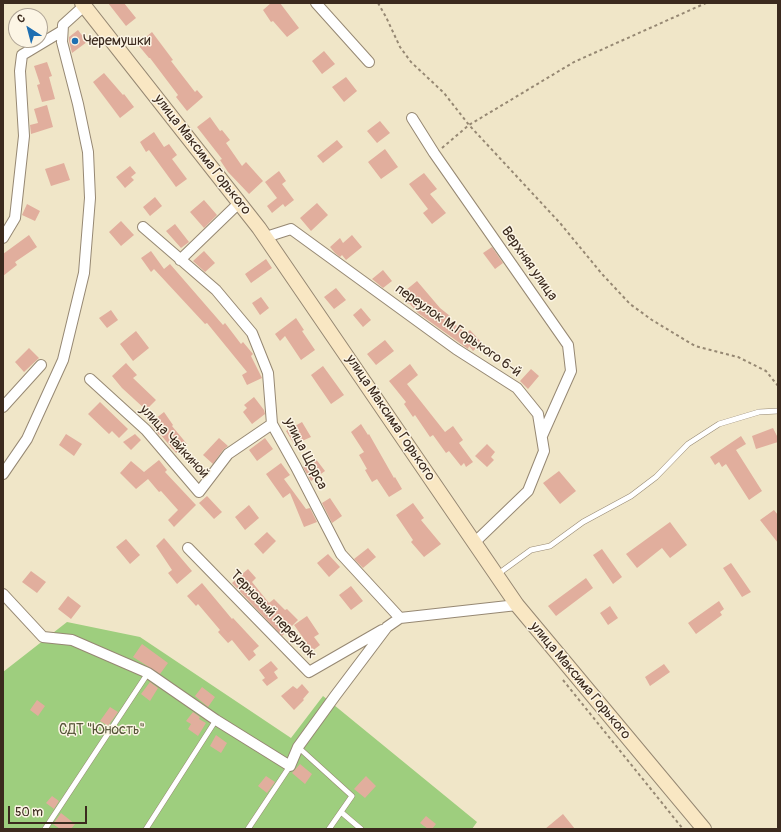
<!DOCTYPE html>
<meta charset="utf-8">
<style>
body{margin:0}
#map{position:relative;width:781px;height:832px;overflow:hidden;background:#f0e6c8;font-family:Pangolin,sans-serif}
canvas{display:block}
.frame{position:absolute;inset:0;border:4px solid #3b2a1e;pointer-events:none}
.north{position:absolute;left:8px;top:8px;width:40px;height:40px;box-sizing:border-box;background:#fcf5e5;border:1px solid #afa495;border-radius:50%;rotate:324deg;font-size:11px;font-weight:700;line-height:16px;text-align:center;color:#3b2a1e}
.north::after{content:'';display:block;margin:auto;width:14px;height:18px;background:#1f6fb2;clip-path:polygon(50% 0,100% 100%,50% 72%,0 100%)}
.scale{position:absolute;left:8px;top:806px;width:79px;height:18px;box-sizing:border-box;border:2px solid #3b2a1e;border-top:0;padding-left:5px;font-size:12px;line-height:14px;white-space:nowrap;color:#3b2a1e;-webkit-text-stroke:3px #fcf5e5;paint-order:stroke}
</style>
<div id="map">
<canvas width="781" height="832"></canvas>
<div class="frame"></div>
<div class="north">С</div>
<div class="scale">50 m</div>
</div>
<script>
const g = document.querySelector('canvas').getContext('2d');
g.lineJoin = 'round';
function fillPath(path, color) { g.fillStyle = color; g.fill(path, 'evenodd'); }
const shape = rows => new Path2D(rows.map(r => 'M' + r).join(''));
function stroke(path, color, width, dash) { g.strokeStyle = color; g.lineWidth = width; g.lineCap = dash ? 'butt' : 'round'; g.setLineDash(dash || []); g.stroke(path); }
function write(font, color, halo, rows, align = 'center') {
  g.font = font + ' Pangolin,sans-serif'; g.lineWidth = 3; g.setLineDash([]); g.textBaseline = 'middle'; g.strokeStyle = halo; g.fillStyle = color; for (const [text, x, y, turn = 0] of rows) {
    g.save(); g.translate(x, y); g.rotate((+turn || 0) * Math.PI / 180); g.textAlign = isNaN(turn) ? turn : align; if (halo) g.strokeText(text, 0, 0); g.fillText(text, 0, 0); g.restore();
  }
}
fillPath(shape([
 [67,622,140,637,291,738,323,696,477,822,472,829,3,829,3,672]
]), '#9ece7e');
fillPath(shape([
 [108,3,124,3,136,18,126,26],
 [271,3,280,3,299,28,287,37,273,21,271,22,263,10],
 [78,30,87,42,72,53,69,41,69,37],
 [152,32,173,60,171,61,195,92,197,90,203,97,187,111,176,97,178,95,150,58,149,58,139,46,147,40,146,37],
 [324,51,335,64,322,74,312,61],
 [47,62,52,76,49,77,55,99,42,102,37,85,40,84,34,66],
 [104,73,123,95,124,94,134,107,120,118,93,82],
 [346,77,357,91,344,102,332,87],
 [47,105,53,127,31,134,30,125,38,123,34,109],
 [210,117,220,131,222,130,230,140,226,143,242,166,246,162,263,181,249,194,228,172,220,160,222,159,197,127],
 [380,121,390,133,377,143,367,131],
 [154,132,164,147,169,144,177,155,172,159,187,179,176,187,149,150,146,152,140,142],
 [337,140,343,147,323,163,317,156],
 [385,149,398,167,381,179,368,162],
 [64,163,70,180,51,186,45,169],
 [130,166,136,173,131,177,134,180,125,188,116,177],
 [279,171,286,181,282,184,294,200,285,207,283,204,272,213,267,206,277,198,265,182],
 [424,173,437,189,430,194,446,213,432,224,423,213,428,209,409,184],
 [155,197,162,206,150,216,143,207],
 [204,200,217,215,204,228,190,212],
 [317,203,328,215,311,231,300,218],
 [27,204,40,211,35,221,22,215],
 [121,221,134,235,121,246,109,232],
 [175,224,189,242,181,248,166,231],
 [29,235,37,247,15,262,17,265,3,276,3,254],
 [352,235,362,247,346,260,342,255,340,257,335,253,330,247,340,238,343,243],
 [492,247,503,263,495,269,483,253],
 [151,251,164,269,170,264,223,325,225,323,241,344,243,342,253,354,251,356,262,378,247,385,242,375,247,372,207,323,205,324,154,269,151,272,141,258],
 [204,251,215,263,205,272,193,261],
 [266,259,272,268,251,283,245,274],
 [383,270,392,281,383,288,372,279],
 [417,281,440,308,450,316,448,319,466,333,470,330,482,343,473,351,469,346,468,349,418,313,409,303,408,304,400,295],
 [336,288,346,300,334,309,324,297],
 [261,297,269,308,260,315,252,303],
 [361,308,371,320,363,327,353,315],
 [111,310,118,320,107,328,99,318],
 [296,318,304,330,302,331,315,350,301,360,285,336,280,341,275,334],
 [136,331,149,348,133,361,120,344],
 [385,340,394,351,376,365,367,354],
 [29,348,39,358,24,372,15,362],
 [126,363,137,375,133,378,156,400,146,410,122,388,112,376],
 [410,364,418,375,407,384,445,432,453,426,463,440,459,443,473,462,466,467,464,463,461,466,449,451,446,453,433,435,430,437,415,415,413,417,404,404,406,402,389,381],
 [323,366,344,395,331,404,311,375],
 [531,369,539,376,528,389,520,381],
 [254,397,264,410,265,414,252,424,243,412,247,408,244,405],
 [100,402,128,429,119,438,112,431,109,434,88,414],
 [164,412,173,425,172,426,187,444,176,453,160,434,159,435,150,423],
 [302,422,311,437,302,441,305,446,298,450,286,431],
 [361,424,368,435,369,434,394,478,395,477,402,489,389,497,377,479,372,482,365,470,367,469,359,455,364,452,351,432],
 [773,428,778,438,778,442,756,449,752,436],
 [66,434,82,444,74,456,59,445],
 [135,434,141,440,131,450,123,442],
 [741,436,746,444,736,450,762,491,749,500,726,464,722,467,719,462,715,465,710,457],
 [219,438,228,446,223,450,213,464,203,455],
 [265,438,273,449,257,461,249,450],
 [487,444,495,452,491,457,494,460,487,467,475,456],
 [315,458,325,471,311,481,303,467],
 [159,460,167,470,165,472,196,505,174,527,168,520,178,510,161,491,159,492,148,479,136,489,120,473,131,461,144,472],
 [281,463,290,475,284,479,306,509,310,508,317,522,304,527,290,493,283,498,266,474],
 [559,471,576,491,560,504,543,483],
 [207,496,222,512,214,519,199,503],
 [330,498,342,516,332,523,322,503],
 [413,503,424,518,421,520,441,544,424,557,411,542,413,540,396,515],
 [249,505,259,518,245,530,235,517],
 [774,510,778,515,778,543,760,520],
 [670,522,687,545,670,558,662,548,637,568,626,554],
 [267,532,276,541,263,554,254,544],
 [164,538,192,571,177,584,168,573,172,570,156,546],
 [126,539,140,555,130,564,116,547],
 [368,548,376,557,363,568,354,559],
 [602,549,622,577,613,584,593,555],
 [328,554,340,567,329,577,317,563],
 [731,563,751,592,742,597,723,568],
 [248,569,256,578,252,582,269,603,274,599,285,610,287,609,298,620,282,636,232,583],
 [31,571,46,582,37,593,22,582],
 [586,578,593,588,556,616,548,606],
 [202,583,232,619,233,618,259,646,253,651,256,655,249,661,232,640,228,643,218,632,220,630,198,604,196,606,187,596],
 [351,586,363,601,351,610,339,595],
 [68,596,81,606,71,619,58,609],
 [719,601,724,609,720,612,722,615,696,634,688,623],
 [610,606,618,618,608,625,600,613],
 [307,616,319,634,314,637,320,645,307,655,301,647,307,643,294,625],
 [142,644,168,663,160,674,133,657],
 [271,661,278,669,274,672,278,678,267,686,262,680,265,678,259,670],
 [664,664,670,672,650,686,645,677],
 [150,682,158,688,150,701,141,694],
 [302,684,309,692,303,699,304,700,294,710,281,696,293,686,297,689],
 [202,687,215,697,208,707,195,696],
 [37,700,45,706,38,716,30,710],
 [110,707,118,712,108,726,100,721],
 [193,712,200,717,199,719,206,723,198,736,188,729,191,724,186,721],
 [216,735,227,743,221,753,210,746],
 [300,764,312,774,305,784,292,773],
 [266,776,275,782,267,793,258,786],
 [366,776,376,786,365,798,354,789],
 [52,796,59,801,54,809,46,803],
 [61,813,75,824,71,829,60,829,53,824],
 [563,814,575,829,545,829],
 [426,816,436,824,432,829,428,829,420,823]
]), '#e1ae9d');
const lane = shape([
 [498,574,531,550,550,546,583,522,631,496,656,477,688,444,719,424,759,412,778,411],
 [298,747,352,796,329,829],
 [341,812,361,829],
 [45,829,148,673],
 [146,829,216,720],
 [248,829,290,766]
]);
const street = shape([
 [316,3,369,62],
 [412,118,434,153,568,345,571,371,542,436],
 [143,227,216,290,252,333,268,373,272,424,296,467,341,554,400,618],
 [266,237,291,229,456,349,517,388,538,414,544,451,528,491,475,542],
 [3,238,15,218,24,136,20,71,22,55,62,31],
 [180,260,239,203],
 [90,379,146,430,199,492,228,454,272,424],
 [3,407,41,365],
 [3,474,27,439,63,360,84,273,90,198,88,152,78,104,62,42,63,25,84,6],
 [188,548,309,672,382,630],
 [3,594,43,637,72,640,148,673,216,720,290,766,298,747,335,696,387,627,400,618,517,605]
]);
const secondary = shape([
 [82,3,259,228,517,605,704,829]
]);
stroke(lane, '#968873', 6);
stroke(street, '#968873', 12);
stroke(secondary, '#968873', 16);
stroke(shape([
 [378,3,386,17,400,47,411,62,444,93,469,125,560,223,602,274,630,304,652,320,695,346,738,357,766,371,778,386],
 [727,3,728,3],
 [442,148,469,125,574,62,706,3],
 [563,680,683,829]
]), '#968873', 2, [3, 3]);
stroke(lane, '#fff', 5);
stroke(street, '#fff', 10);
stroke(secondary, '#f9e7c3', 14);
for (const [x, y, r, color] of [
 [75,41,4,"#1f6fb2"]
]) { const dot = new Path2D(); dot.arc(x, y, r, 0, 2 * Math.PI); g.fillStyle = color; g.fill(dot); stroke(dot, '#fcf5e5', 1.5); }
write('14px', '#3b2a1e', '#fcf5e5', [
 ["Черемушки",83,41]
], 'left');
write('14px', '#3b2a1e', '#fcf5e5', [
 ["улица Максима Горького",202,155,52],
 ["Верхняя улица",529,264,55],
 ["переулок М.Горького 6-й",458,331,35],
 ["улица Максима Горького",390,418,56],
 ["улица Чайкиной",174,442,47],
 ["улица Щорса",305,454,63],
 ["Терновый переулок",273,615,46],
 ["улица Максима Горького",580,681,50]
]);
write('14px', '#545336', '#fcf5e5', [
 ["СДТ \"Юность\"",102,730]
]);
</script>
